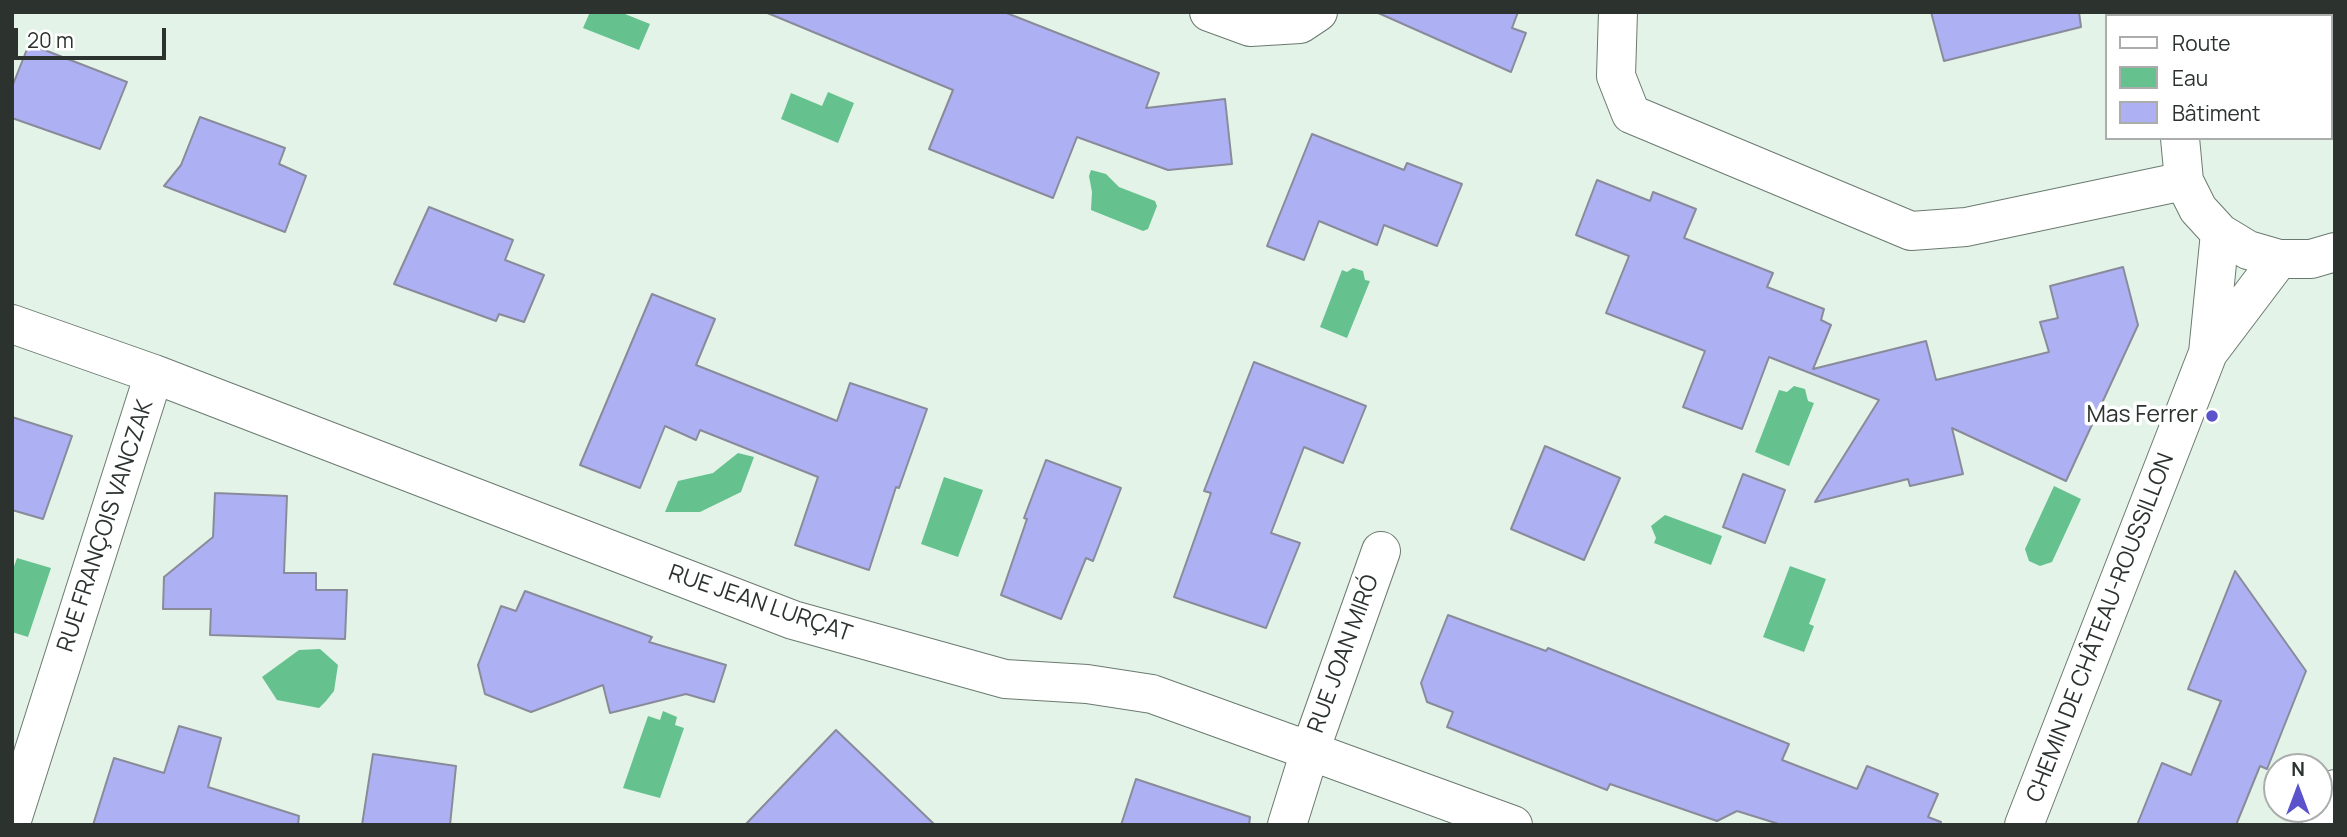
<!DOCTYPE html>
<meta charset="utf-8">
<style>
body{margin:0}
#map{position:relative;width:2347px;height:837px;overflow:hidden;background:#e3f3e8;font-family:Manrope,sans-serif}
canvas{display:block}
.frame{position:absolute;inset:0;border:14px solid #2c332f;pointer-events:none}
.legend{position:absolute;left:2105px;top:14px;width:228px;height:126px;box-sizing:border-box;background:#fff;border:2px solid #abadac;margin:0;padding:9px 12px;list-style:none;font-size:21px;color:#2c332f}
.legend li{display:flex;align-items:center;gap:14px;height:35px}
.legend b{width:35px;border:2px solid #abadac}
.north{position:absolute;left:2263px;top:753px;width:70px;height:70px;box-sizing:border-box;background:#fff;border:2px solid #abadac;border-radius:50%;rotate:0deg;font-size:19px;font-weight:700;line-height:28px;text-align:center;color:#2c332f}
.north::after{content:'';display:block;margin:auto;width:24px;height:32px;background:#5b53cb;clip-path:polygon(50% 0,100% 100%,50% 72%,0 100%)}
.scale{position:absolute;left:14px;top:28px;width:152px;height:32px;box-sizing:border-box;border:4px solid #2c332f;border-top:0;padding-left:9px;font-size:21px;line-height:24px;white-space:nowrap;color:#2c332f;-webkit-text-stroke:5px #fff;paint-order:stroke}
</style>
<div id="map">
<canvas width="2347" height="837"></canvas>
<div class="frame"></div>
<ul class="legend">
<li><b style="height:9px;background:#fff"></b>Route</li>
<li><b style="height:19px;background:#65c28e"></b>Eau</li>
<li><b style="height:19px;background:#adb1f3"></b>Bâtiment</li>
</ul>
<div class="north">N</div>
<div class="scale">20 m</div>
</div>
<script>
const g = document.querySelector('canvas').getContext('2d');
g.lineJoin = 'round';
function fillPath(path, color) { g.fillStyle = color; g.fill(path, 'evenodd'); }
const shape = rows => new Path2D(rows.map(r => 'M' + r).join(''));
function stroke(path, color, width, dash) { g.strokeStyle = color; g.lineWidth = width; g.lineCap = dash ? 'butt' : 'round'; g.setLineDash(dash || []); g.stroke(path); }
function write(font, color, halo, rows, align = 'center') {
  g.font = font + ' Manrope,sans-serif'; g.lineWidth = 7; g.setLineDash([]); g.textBaseline = 'middle'; g.strokeStyle = halo; g.fillStyle = color; for (const [text, x, y, turn = 0] of rows) {
    g.save(); g.translate(x, y); g.rotate((+turn || 0) * Math.PI / 180); g.textAlign = isNaN(turn) ? turn : align; if (halo) g.strokeText(text, 0, 0); g.fillText(text, 0, 0); g.restore();
  }
}
fillPath(shape([
 [590,12,620,12,650,24,639,50,583,28],
 [828,92,854,103,838,143,781,119,791,93,822,106],
 [1091,170,1106,174,1119,187,1155,201,1157,206,1148,229,1143,231,1091,210,1092,192,1089,176],
 [1353,268,1363,271,1365,280,1370,281,1347,338,1320,327,1342,270,1347,272],
 [1794,386,1805,389,1808,401,1814,403,1789,466,1755,452,1779,390,1787,392],
 [738,453,754,457,741,492,700,512,665,512,678,481,713,473],
 [944,477,983,490,958,557,921,544],
 [2054,486,2081,499,2052,562,2040,566,2029,561,2025,549],
 [1665,515,1722,536,1711,565,1654,543,1656,538,1651,526],
 [17,558,51,568,28,637,12,632,12,572],
 [1790,566,1826,579,1809,624,1814,626,1804,652,1763,637],
 [320,649,338,665,334,691,326,701,319,708,277,700,262,677,299,650],
 [663,711,677,717,675,725,684,728,660,798,623,788,648,716,660,720]
]), '#65c28e');
const building = shape([
 [765,12,1004,12,1159,73,1146,108,1225,99,1232,164,1168,170,1077,137,1053,198,929,149,953,90,765,12],
 [1376,12,1518,12,1512,28,1526,33,1511,72,1376,12],
 [1931,12,2079,12,2081,27,1944,61,1931,12],
 [29,44,127,82,100,149,12,118,12,87,29,44],
 [200,117,285,148,279,164,306,176,285,232,164,186,181,165,200,117],
 [1312,134,1404,170,1407,163,1462,184,1437,246,1384,225,1377,245,1319,221,1304,260,1267,246,1312,134],
 [1597,180,1650,201,1653,192,1696,209,1684,238,1773,273,1767,287,1824,309,1821,320,1831,325,1813,369,1926,341,1936,380,2049,352,2040,322,2058,318,2050,286,2123,267,2138,325,2066,481,1952,428,1963,474,1910,486,1908,479,1815,502,1879,400,1769,357,1742,429,1683,407,1705,351,1606,313,1629,256,1576,235,1597,180],
 [429,207,513,240,505,260,544,275,524,322,499,314,496,321,394,284,429,207],
 [652,294,715,319,696,365,837,421,850,383,927,409,899,488,896,487,869,570,795,545,818,477,700,430,696,440,665,426,640,488,580,465,652,294],
 [1254,362,1366,406,1343,463,1304,447,1271,533,1300,543,1266,628,1174,597,1211,493,1204,491,1254,362],
 [12,417,72,436,43,519,12,510,12,417],
 [1545,446,1620,478,1584,560,1511,529,1545,446],
 [1046,460,1121,488,1093,561,1086,558,1061,619,1001,595,1027,519,1024,518,1046,460],
 [1743,474,1785,490,1765,543,1723,527,1743,474],
 [215,493,287,496,284,573,316,573,316,590,347,590,345,639,210,635,211,609,163,609,164,577,213,537,215,493],
 [2235,571,2306,671,2267,769,2260,766,2236,825,2137,825,2162,763,2191,775,2221,701,2188,689,2235,571],
 [525,591,652,637,649,642,726,665,714,702,686,694,610,713,603,685,531,712,485,694,478,665,501,606,516,611,525,591],
 [1448,615,1546,651,1548,648,1789,744,1782,760,1857,789,1867,766,1938,794,1928,817,1941,822,1940,825,1782,825,1737,811,1717,821,1610,784,1607,790,1447,727,1453,712,1427,702,1421,683,1448,615],
 [179,726,221,738,208,787,299,816,298,825,93,825,114,758,164,773,179,726],
 [836,730,885,777,935,825,745,825,836,730],
 [373,754,456,766,450,825,362,825,373,754],
 [1136,779,1250,817,1249,825,1121,825,1136,779]
]);
fillPath(building, '#adb1f3');
stroke(building, '#898b9a', 2);
const minor = shape([
 [1209,12,1250,27,1300,24,1318,12],
 [1618,12,1616,76,1631,114,1911,231,1966,227,2184,181],
 [2196,12,2198,16],
 [2294,16,2297,12],
 [2331,38,2335,40],
 [2180,138,2184,181,2198,209,2220,233,2248,250,2279,259,2311,259,2335,252],
 [12,324,154,374,12,820],
 [2208,353,2220,233],
 [154,374,793,620,1005,679,1087,684,1152,694,1310,751,1287,825],
 [1381,551,1310,751,1513,825],
 [2024,825,2208,353,2279,259],
 [2321,825,2335,789]
]);
stroke(minor, '#6b7a70', 40);
stroke(minor, '#fff', 38);
for (const [x, y, r, color] of [
 [2212,416,7,"#5b53cb"]
]) { const dot = new Path2D(); dot.arc(x, y, r, 0, 2 * Math.PI); g.fillStyle = color; g.fill(dot); stroke(dot, '#fff', 2.5); }
write('23px', '#2c332f', '#fff', [
 ["Mas Ferrer",2198,416]
], 'right');
write('23px', '#2c332f', '#fff', [
 ["RUE FRANÇOIS VANCZAK",106,526,-72],
 ["RUE JEAN LURÇAT",760,604,19],
 ["CHEMIN DE CHÂTEAU-ROUSSILLON",2101,628,-69],
 ["RUE JOAN MIRÓ",1344,654,-70]
]);
</script>
